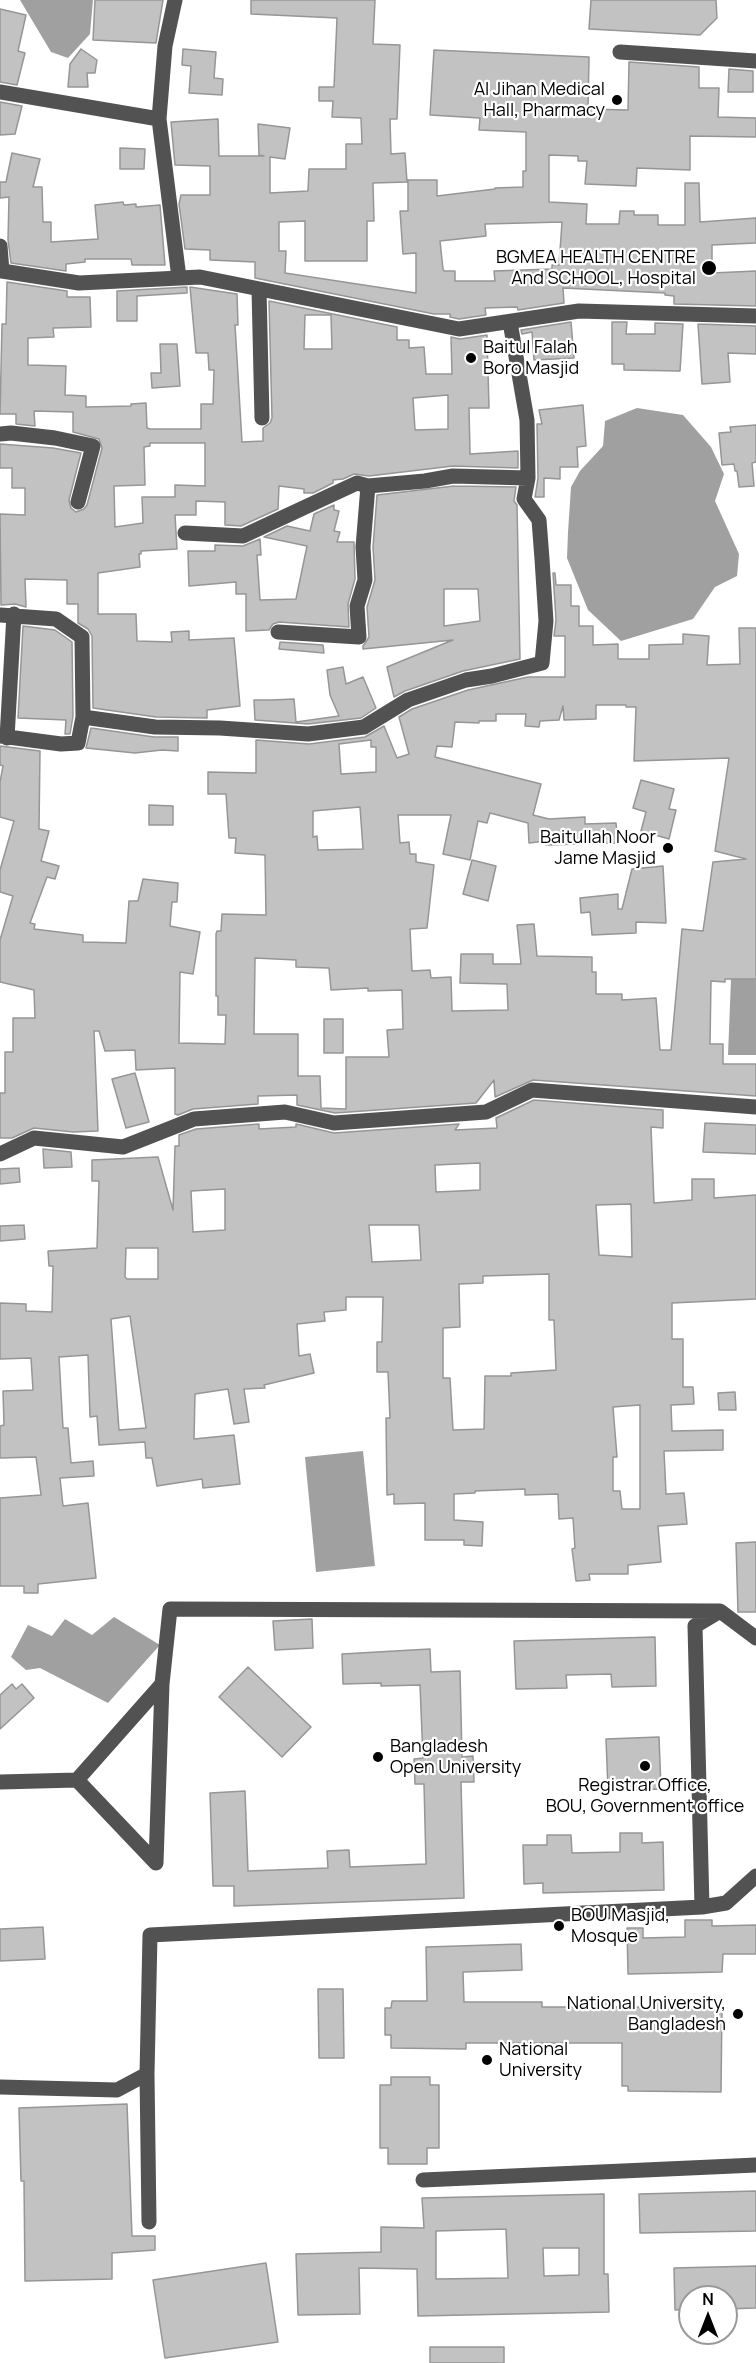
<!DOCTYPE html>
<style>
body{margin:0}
#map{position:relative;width:756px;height:2363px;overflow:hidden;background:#fff;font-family:Manrope,sans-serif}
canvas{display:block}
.north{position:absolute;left:678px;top:2285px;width:60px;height:60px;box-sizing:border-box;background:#fff;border:2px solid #999;border-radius:50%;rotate:0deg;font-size:16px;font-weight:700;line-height:24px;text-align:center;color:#000}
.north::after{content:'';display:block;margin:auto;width:21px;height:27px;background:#000;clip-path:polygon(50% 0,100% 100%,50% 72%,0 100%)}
</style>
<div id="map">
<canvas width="756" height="2363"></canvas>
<div class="north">N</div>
</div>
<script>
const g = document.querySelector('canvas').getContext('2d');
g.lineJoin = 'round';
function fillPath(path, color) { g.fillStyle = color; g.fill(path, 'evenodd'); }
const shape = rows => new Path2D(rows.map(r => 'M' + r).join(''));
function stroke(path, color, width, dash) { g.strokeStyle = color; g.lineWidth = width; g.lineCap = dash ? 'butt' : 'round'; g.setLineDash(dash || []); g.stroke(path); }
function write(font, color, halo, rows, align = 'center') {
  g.font = font + ' Manrope,sans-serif'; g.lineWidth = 4.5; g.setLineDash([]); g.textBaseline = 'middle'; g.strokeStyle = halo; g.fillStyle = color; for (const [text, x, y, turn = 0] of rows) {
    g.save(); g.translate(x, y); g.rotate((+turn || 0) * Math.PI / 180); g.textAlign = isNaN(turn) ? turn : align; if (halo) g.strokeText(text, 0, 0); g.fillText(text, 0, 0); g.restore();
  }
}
fillPath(shape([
 [20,0,93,0,90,34,68,58,51,52],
 [637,408,683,415,711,447,724,474,715,501,739,554,737,576,715,587,693,619,621,641,588,610,567,558,568,532,571,487,580,471,603,446,605,421],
 [756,978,756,1055,728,1055,731,979],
 [363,1451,375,1566,316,1572,305,1457],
 [114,1617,160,1645,108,1703,40,1668,26,1670,11,1657,28,1625,52,1636,65,1619,92,1635]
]), '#a0a0a0');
const building = shape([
 [95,0,163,0,156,43,93,40,95,0],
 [251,0,375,0,373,44,400,45,397,119,390,119,391,154,405,153,407,182,373,183,374,221,367,221,367,261,305,261,305,221,279,222,279,251,286,251,285,273,416,293,416,253,403,254,400,211,408,211,408,180,437,180,437,196,495,189,495,188,523,187,523,171,526,171,526,132,479,130,480,118,430,115,434,50,589,57,588,109,628,110,629,62,699,67,699,88,719,88,718,117,756,118,756,137,690,136,690,170,637,168,636,186,585,184,587,161,578,161,578,156,549,155,549,202,587,204,586,224,619,224,620,211,634,211,634,215,658,215,658,225,685,225,685,183,699,183,700,222,756,218,756,243,712,245,712,273,756,271,756,306,674,304,674,296,665,295,665,293,563,288,564,303,518,310,517,307,485,308,486,315,459,319,450,317,450,314,434,314,255,278,255,262,210,260,210,250,185,249,179,204,181,195,210,195,210,166,175,165,171,122,218,119,219,156,264,156,259,155,258,124,290,128,285,159,270,157,270,193,308,191,309,169,346,169,346,144,362,144,361,118,332,117,333,101,319,101,319,87,334,87,337,18,251,14,251,0],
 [562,222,559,265,552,265,552,269,494,271,495,281,455,281,455,271,444,271,443,269,440,241,486,236,485,224,562,222],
 [591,0,716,0,717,18,700,35,589,29,591,0],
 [0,9,26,15,18,51,25,53,17,85,0,82,0,9],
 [81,49,97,60,95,73,87,73,88,87,68,87,70,64,81,49],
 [183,49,216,52,214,78,223,79,222,95,189,93,191,66,182,65,183,49],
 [729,69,753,71,753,92,728,92,729,69],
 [0,102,22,106,15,134,0,135,0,102],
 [120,148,145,149,144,169,120,169,120,148],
 [12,153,40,159,33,187,42,187,43,222,51,222,51,242,98,239,95,205,123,202,124,205,136,204,136,207,160,205,165,265,132,265,131,259,85,259,85,262,66,264,66,271,11,263,8,240,9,197,0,198,0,182,6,182,12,153],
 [7,282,67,291,67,297,90,297,91,327,53,328,54,337,28,338,28,365,66,366,65,395,86,396,86,407,131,406,131,404,146,403,147,428,150,429,201,429,201,404,213,404,214,370,209,370,208,353,196,353,190,287,237,294,238,325,235,325,242,442,263,441,263,428,270,423,272,418,269,301,397,327,397,340,409,340,409,348,424,347,426,374,452,374,451,337,460,339,487,335,489,408,469,408,470,454,518,451,518,468,453,466,369,476,354,474,343,479,333,480,333,483,313,493,304,493,304,489,279,486,278,509,241,526,225,525,225,502,196,501,196,515,175,515,177,549,141,551,141,554,139,554,140,567,98,573,98,614,136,614,137,641,172,642,171,632,189,631,189,640,234,638,240,706,207,710,207,718,156,717,93,708,92,636,88,629,78,623,78,604,67,604,67,580,25,579,26,607,15,604,1,605,0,514,25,515,25,488,12,488,12,468,0,468,0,444,53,448,81,453,69,500,71,508,76,512,84,509,87,505,102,448,99,439,73,432,73,412,34,411,35,426,16,424,16,414,0,414,2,324,6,324,7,282],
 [305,315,331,315,332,349,304,349,305,315],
 [448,395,448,429,415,430,413,398,448,395],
 [150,443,205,443,205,486,175,485,175,497,142,497,143,523,115,527,114,486,145,485,144,447,150,446,150,443],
 [187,287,187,293,137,296,137,321,117,321,117,291,187,287],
 [571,322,574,358,534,360,532,332,522,334,521,330,571,322],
 [612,322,627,322,626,334,655,334,655,323,683,324,680,371,624,370,624,364,612,364,612,322],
 [698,324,756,326,756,354,728,353,730,382,702,384,698,324],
 [160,344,177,344,180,386,152,388,151,373,161,373,160,344],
 [583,405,586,446,577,447,578,467,560,467,560,479,544,478,544,497,535,497,538,478,537,424,542,424,539,410,583,405],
 [756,425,756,462,752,463,754,486,739,487,737,471,735,471,734,464,722,465,719,433,731,432,730,427,756,425],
 [454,486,516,487,514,501,517,505,520,659,463,671,405,691,394,697,387,667,453,640,363,649,363,646,369,637,367,607,375,580,373,547,377,495,454,486],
 [444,589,478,589,480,621,444,626,444,589],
 [334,505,334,510,339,511,334,531,340,532,337,542,354,542,355,579,348,604,349,627,279,622,273,624,269,630,246,631,246,594,236,594,236,582,189,586,188,551,215,551,215,545,243,546,260,539,261,555,257,555,260,600,296,599,307,546,264,537,287,526,310,531,314,514,334,505],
 [553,573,555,573,556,585,571,585,571,606,579,606,579,626,593,626,593,645,618,644,618,659,649,659,649,645,683,644,683,634,709,636,707,665,740,664,739,628,756,628,756,979,725,979,725,982,711,981,710,1044,723,1044,723,1064,756,1064,756,1096,533,1080,495,1097,494,1080,476,1103,335,1113,297,1105,297,1095,258,1096,258,1104,193,1109,178,1115,175,1114,175,1068,136,1070,135,1050,105,1051,99,1031,94,1031,98,1131,73,1132,34,1128,12,1138,0,1138,0,1093,5,1093,5,1052,13,1052,13,1018,35,1018,34,990,0,982,0,940,13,896,0,892,0,870,14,821,0,817,0,782,3,766,0,765,0,746,40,751,39,829,49,831,41,861,59,866,55,879,47,877,30,923,35,924,34,929,83,935,83,942,126,943,129,901,138,901,143,879,178,883,177,902,172,902,170,926,200,932,193,974,180,972,179,1043,225,1044,226,1015,218,1015,218,996,216,996,216,934,217,931,221,931,222,914,266,915,265,855,235,853,236,838,229,838,226,794,208,794,208,772,256,773,256,740,309,744,365,737,384,726,397,758,409,754,399,717,412,709,468,690,528,677,565,677,565,636,554,636,556,620,553,573],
 [596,705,626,705,626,707,636,707,634,761,729,758,715,851,746,859,713,862,703,931,682,929,671,1050,660,1050,656,998,622,1000,622,994,596,994,596,972,592,972,592,957,537,956,534,924,517,925,521,964,493,964,493,954,461,954,460,983,507,984,508,1010,452,1011,451,977,431,978,430,970,412,971,410,929,427,928,434,865,416,862,416,854,410,854,409,842,400,843,398,815,451,815,443,854,470,860,478,821,487,823,490,813,528,823,529,843,546,841,546,845,618,843,616,823,585,824,585,817,549,819,533,815,541,784,435,757,437,746,452,747,455,722,479,723,479,721,496,721,496,714,526,714,525,726,539,727,540,721,559,720,563,706,564,720,596,719,596,705],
 [371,740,371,747,376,747,376,772,341,774,339,744,371,740],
 [360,807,363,849,318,850,317,836,313,837,313,811,360,807],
 [255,958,296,960,296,967,329,968,331,990,368,988,368,991,402,990,403,1029,387,1030,389,1057,346,1057,346,1109,321,1108,320,1076,298,1076,298,1034,254,1034,255,958],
 [23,626,55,630,72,642,73,716,70,734,65,734,66,720,18,718,23,626],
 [280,642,323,645,324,653,279,649,280,642],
 [343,667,346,684,363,677,376,708,361,718,308,724,255,720,254,700,271,700,294,699,296,722,339,716,330,695,327,670,343,667],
 [91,728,154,737,178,737,178,751,162,750,135,753,86,748,91,728],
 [641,780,674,789,669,809,676,810,669,839,641,831,646,812,633,808,641,780],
 [149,805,173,806,173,825,149,825,149,805],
 [472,860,496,866,488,901,463,894,472,860],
 [663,866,666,923,636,922,636,933,592,935,590,912,581,913,580,898,618,894,618,909,622,909,632,869,663,866],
 [324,1019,343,1019,343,1053,324,1053,324,1019],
 [135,1073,149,1122,126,1128,112,1079,135,1073],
 [534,1100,663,1110,663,1128,651,1127,654,1203,692,1200,692,1179,714,1179,714,1198,756,1195,756,1299,672,1303,672,1339,683,1339,683,1387,693,1387,694,1404,671,1405,672,1431,723,1430,723,1450,664,1451,666,1494,684,1493,687,1524,658,1526,661,1562,628,1565,628,1574,589,1574,590,1580,576,1581,572,1549,575,1548,573,1518,559,1519,558,1494,525,1495,525,1489,475,1491,475,1493,454,1494,454,1520,483,1522,482,1546,464,1545,464,1540,425,1540,425,1503,394,1504,394,1494,387,1495,386,1418,390,1418,388,1372,377,1372,377,1342,382,1342,383,1297,346,1297,346,1310,324,1312,325,1321,297,1324,299,1356,310,1354,314,1373,264,1385,265,1388,244,1389,249,1422,234,1424,228,1389,195,1394,194,1439,234,1435,240,1484,203,1488,202,1479,157,1486,152,1458,146,1458,145,1442,99,1445,97,1416,90,1417,88,1355,59,1357,63,1428,68,1428,71,1463,93,1461,94,1476,60,1478,63,1506,88,1503,96,1578,38,1584,38,1593,24,1593,24,1586,0,1586,0,1498,41,1495,36,1457,0,1458,0,1426,4,1425,3,1391,33,1390,31,1358,0,1359,0,1303,26,1304,26,1311,52,1312,53,1266,49,1266,48,1251,97,1248,99,1181,92,1181,92,1160,158,1157,173,1210,175,1146,179,1146,179,1135,196,1129,259,1124,259,1129,296,1127,296,1124,334,1133,459,1124,455,1130,497,1128,496,1118,534,1100],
 [480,1163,480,1190,436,1192,435,1165,480,1163],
 [225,1189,225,1230,193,1232,191,1191,225,1189],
 [631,1204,632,1257,599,1255,596,1205,631,1204],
 [369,1225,419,1225,421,1260,372,1262,369,1225],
 [126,1248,158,1248,158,1279,127,1279,125,1277,126,1248],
 [549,1274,549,1320,554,1320,556,1370,511,1373,511,1376,485,1376,484,1429,453,1430,450,1378,443,1378,443,1328,460,1327,459,1284,483,1283,483,1276,549,1274],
 [130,1316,146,1428,119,1430,111,1319,130,1316],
 [640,1405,640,1509,622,1509,620,1491,613,1491,613,1457,617,1457,613,1407,640,1405],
 [705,1123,756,1125,756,1154,703,1152,705,1123],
 [43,1149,71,1152,72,1167,44,1168,43,1149],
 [19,1168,20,1182,0,1184,0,1169,19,1168],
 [24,1225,25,1239,0,1241,0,1226,24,1225],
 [735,1392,736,1410,719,1410,718,1393,735,1392],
 [756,1542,756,1612,738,1612,736,1543,756,1542],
 [312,1619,313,1648,275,1650,273,1621,312,1619],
 [655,1637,656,1686,612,1687,611,1674,566,1675,567,1688,516,1689,514,1641,655,1637],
 [430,1649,431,1672,460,1671,462,1757,473,1756,474,1782,461,1782,464,1898,234,1906,234,1886,213,1886,210,1793,245,1791,248,1871,328,1868,327,1851,349,1850,350,1867,426,1864,424,1784,415,1784,414,1759,423,1758,420,1685,381,1686,381,1683,343,1684,342,1654,430,1649],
 [248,1667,311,1727,282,1757,219,1697,248,1667],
 [12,1684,16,1689,22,1684,34,1698,0,1729,0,1695,12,1684],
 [659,1737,661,1789,608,1791,606,1739,659,1737],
 [620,1833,642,1833,642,1843,663,1842,664,1890,543,1893,543,1883,524,1884,523,1845,547,1845,547,1835,571,1835,572,1853,620,1852,620,1833],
 [685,1920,712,1920,712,1926,756,1925,756,1954,723,1954,722,1972,628,1974,627,1928,643,1928,643,1938,685,1937,685,1920],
 [43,1927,45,1959,0,1961,0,1929,43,1927],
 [521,1944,522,1970,463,1972,464,2002,542,2002,542,2007,576,2007,576,2002,614,2002,614,2007,650,2007,650,2000,690,2000,690,2006,722,2007,721,2092,628,2091,628,2086,622,2086,622,2043,466,2043,466,2049,391,2048,391,2035,385,2035,385,2008,391,2008,392,2001,427,2001,426,1947,521,1944],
 [318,1989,343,1989,344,2058,319,2058,318,1989],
 [391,2077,430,2077,430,2085,439,2085,439,2148,427,2148,427,2164,388,2164,388,2148,380,2148,380,2085,391,2085,391,2077],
 [127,2104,132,2236,155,2236,155,2250,112,2253,112,2279,25,2281,24,2181,21,2181,19,2108,127,2104],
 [756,2191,756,2231,640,2233,639,2194,756,2191],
 [604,2194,604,2274,608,2274,609,2312,418,2316,417,2269,359,2268,360,2314,298,2315,296,2254,381,2252,381,2227,424,2228,422,2198,604,2194],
 [506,2229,508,2278,436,2279,436,2231,506,2229],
 [543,2248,579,2248,579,2275,544,2276,543,2248],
 [266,2263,278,2342,165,2358,153,2280,266,2263],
 [756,2266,756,2308,726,2309,726,2297,690,2297,690,2309,675,2310,674,2268,756,2266],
 [430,2347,504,2347,504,2363,430,2363,430,2347]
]);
fillPath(building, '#c2c2c2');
stroke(building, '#969696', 1.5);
stroke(shape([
 [175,0,165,46,159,119,179,278],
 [620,52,756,61],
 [0,92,159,119],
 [0,246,2,271,79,283,200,277,459,329,579,311,756,316],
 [259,289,262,418],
 [510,322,527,420,528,478],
 [0,434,11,433,55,438,93,446,78,502],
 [185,533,243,536,357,483,368,486],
 [0,615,56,619,82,637,83,717,78,743,61,744,0,736],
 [83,717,155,727,220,728,308,734,364,727,408,700,466,680,492,676,542,663,546,621,542,559,539,520,524,499,528,478,453,476,425,481,368,486,363,547,365,580,357,606,359,637,278,632],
 [7,738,14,614],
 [0,1154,34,1138,123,1147,194,1119,285,1112,334,1123,486,1112,532,1090,756,1107],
 [720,1611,695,1626,702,1907,726,1903,756,1876],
 [77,1780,162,1684],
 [0,1782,77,1780,156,1863,162,1684,170,1609,720,1611,756,1638],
 [0,2087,117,2090,147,2074],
 [423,2180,756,2165],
 [149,2222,147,2074,150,1935,702,1907]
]), '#525252', 15);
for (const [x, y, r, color] of [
 [617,100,6,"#000"],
 [709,268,8,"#000"],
 [471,358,6,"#000"],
 [668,848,6,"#000"],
 [378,1757,6,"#000"],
 [645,1766,6,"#000"],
 [559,1926,6,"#000"],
 [738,2014,6,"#000"],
 [487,2060,6,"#000"]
]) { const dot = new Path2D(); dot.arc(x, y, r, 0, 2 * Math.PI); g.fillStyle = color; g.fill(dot); stroke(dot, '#fff', 2); }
write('18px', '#000', '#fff', [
 ["Al Jihan Medical",605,90],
 ["Hall, Pharmacy",605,111],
 ["BGMEA HEALTH CENTRE",696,258],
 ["And SCHOOL, Hospital",696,279],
 ["Baitul Falah",483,348,"left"],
 ["Boro Masjid",483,369,"left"],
 ["Baitullah Noor",656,838],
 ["Jame Masjid",656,859],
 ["Bangladesh",390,1747,"left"],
 ["Open University",390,1768,"left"],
 ["Registrar Office,",645,1786,"center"],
 ["BOU, Government office",645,1807,"center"],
 ["BOU Masjid,",571,1916,"left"],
 ["Mosque",571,1937,"left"],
 ["National University,",726,2004],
 ["Bangladesh",726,2025],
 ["National",499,2050,"left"],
 ["University",499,2071,"left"]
], 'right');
</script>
